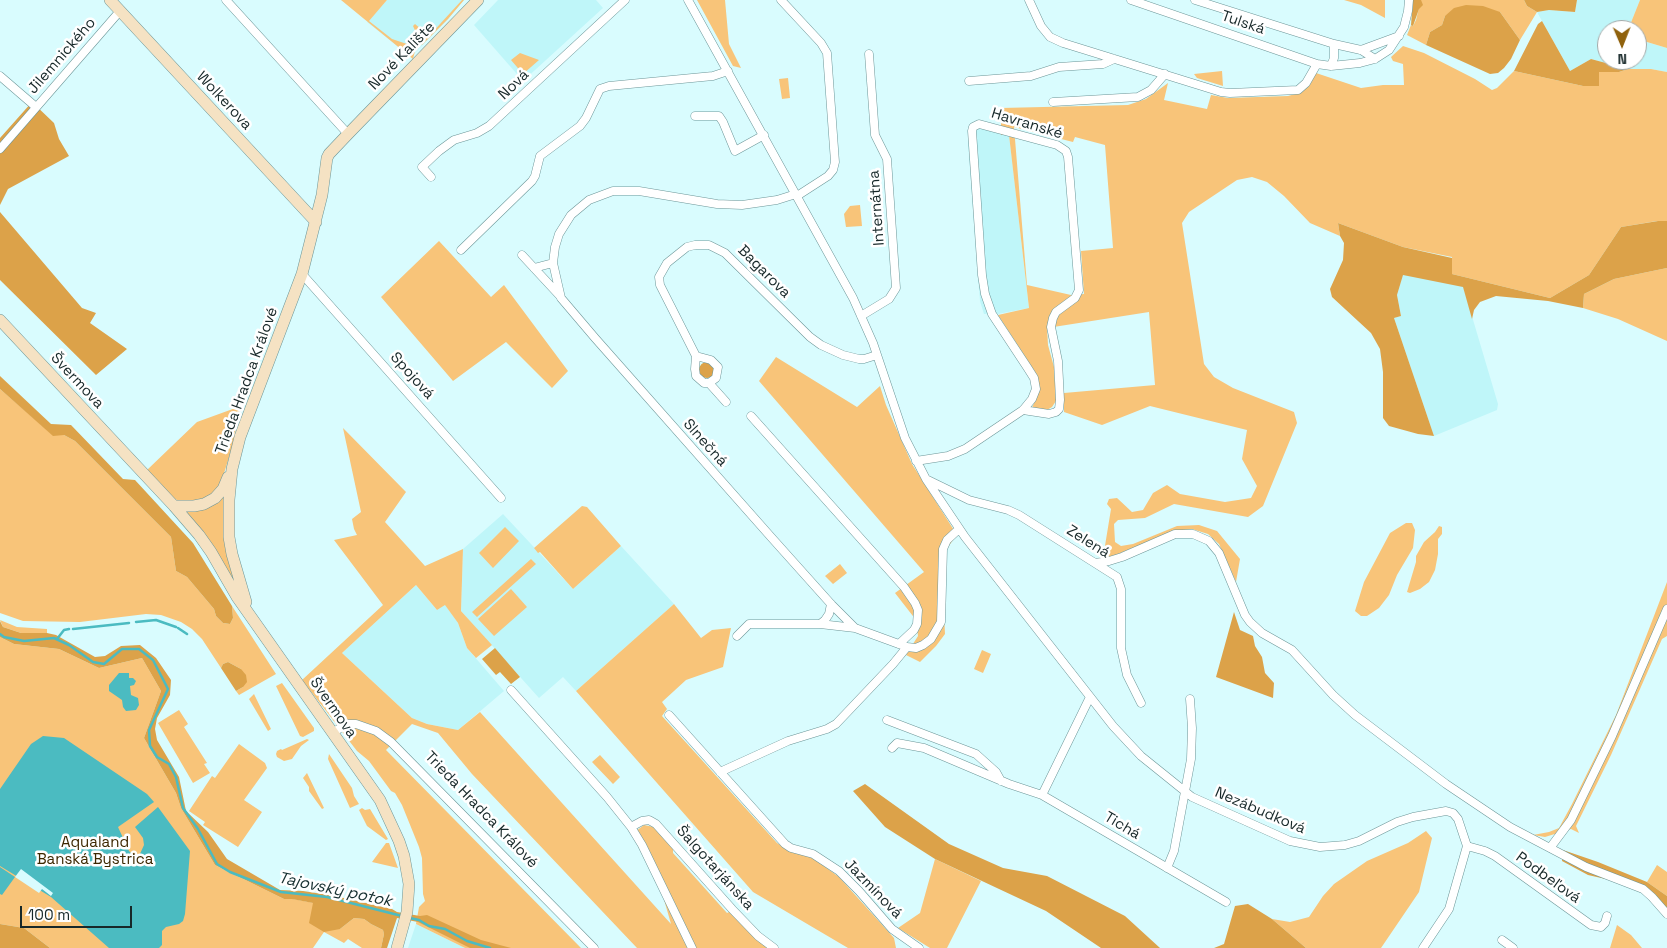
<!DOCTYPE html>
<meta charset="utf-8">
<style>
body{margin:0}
#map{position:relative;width:1667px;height:948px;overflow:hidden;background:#d9fcfe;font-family:"Space Grotesk",sans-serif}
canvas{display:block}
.north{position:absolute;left:1597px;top:20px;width:50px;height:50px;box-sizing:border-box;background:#fff;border:1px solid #a2a9a9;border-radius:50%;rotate:179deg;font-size:14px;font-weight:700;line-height:20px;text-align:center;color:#172829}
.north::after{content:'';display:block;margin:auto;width:18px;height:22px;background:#90620d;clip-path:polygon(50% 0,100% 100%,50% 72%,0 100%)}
.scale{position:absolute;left:20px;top:906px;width:112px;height:22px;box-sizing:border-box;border:2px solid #172829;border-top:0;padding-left:6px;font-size:15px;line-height:18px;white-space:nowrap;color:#172829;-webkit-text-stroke:4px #fff;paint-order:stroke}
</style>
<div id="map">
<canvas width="1667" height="948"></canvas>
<div class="north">N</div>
<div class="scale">100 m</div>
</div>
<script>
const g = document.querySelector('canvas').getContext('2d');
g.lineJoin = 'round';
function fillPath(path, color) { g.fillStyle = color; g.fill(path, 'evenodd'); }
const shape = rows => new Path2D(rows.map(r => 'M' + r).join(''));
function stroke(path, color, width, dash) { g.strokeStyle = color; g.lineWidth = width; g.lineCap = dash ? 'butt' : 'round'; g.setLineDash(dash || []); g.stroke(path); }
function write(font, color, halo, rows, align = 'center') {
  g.font = font + ' "Space Grotesk",sans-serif'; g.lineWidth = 5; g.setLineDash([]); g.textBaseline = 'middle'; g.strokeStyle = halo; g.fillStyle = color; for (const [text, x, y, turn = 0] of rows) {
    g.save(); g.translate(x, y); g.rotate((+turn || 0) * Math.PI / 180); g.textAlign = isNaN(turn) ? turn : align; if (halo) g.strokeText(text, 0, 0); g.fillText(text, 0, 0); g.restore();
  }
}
fillPath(shape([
 [387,0,464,0,448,19,411,57,367,22],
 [498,0,596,0,603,8,523,81,474,25],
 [1577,0,1640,0,1628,30,1607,30,1607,60,1637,60,1637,39,1667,48,1667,72,1651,69,1628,69,1591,59,1570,71,1537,12,1549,10,1575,12],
 [982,121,1001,126,1001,135,1009,134,1029,308,998,314,984,314,980,301,968,143,968,129,974,122],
 [1403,274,1463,286,1498,404,1497,410,1434,436,1394,318,1401,316,1397,295],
 [503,514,573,589,621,546,674,604,576,691,563,677,539,698,461,611,463,549],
 [416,585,437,610,445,604,458,623,467,648,504,691,458,730,427,724,412,718,342,653],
 [416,924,465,948,408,948]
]), '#bff6f9');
fillPath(shape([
 [341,0,387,0,369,21,392,39,413,46,415,51,413,59],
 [462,0,464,0,448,19,422,45,413,26,415,24,429,36],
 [697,0,725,0,729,44,741,68,733,66],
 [1344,0,1385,0,1385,18,1361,5],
 [1421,0,1524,0,1527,6,1537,12,1520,40,1500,12,1445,16,1442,25,1430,32,1426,45,1407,35,1411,25,1413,26,1416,20],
 [1640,0,1667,0,1667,48,1637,39,1637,30,1628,30],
 [1403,46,1424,53,1475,79,1492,90,1497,88,1514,71,1583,86,1599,72,1619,72,1628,69,1651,69,1667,72,1667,221,1657,221,1621,227,1589,275,1550,298,1452,274,1452,257,1403,247,1338,223,1340,236,1310,223,1284,196,1267,182,1252,177,1237,180,1189,212,1182,223,1204,364,1214,377,1233,388,1294,412,1297,423,1263,506,1248,517,1174,504,1145,518,1118,520,1114,524,1115,542,1121,546,1133,544,1177,526,1199,525,1217,531,1240,559,1236,582,1219,544,1208,534,1192,529,1173,531,1111,557,1103,558,1111,509,1107,504,1109,499,1117,498,1132,512,1143,510,1153,493,1167,485,1180,494,1225,502,1251,498,1257,486,1242,459,1247,430,1150,406,1102,425,1064,412,1064,393,1155,385,1149,312,1047,328,1048,345,1054,367,1056,401,1052,407,1047,410,1032,408,1039,391,1037,375,998,315,1029,308,1009,135,1001,135,1001,108,1128,105,1146,99,1168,83,1164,100,1207,109,1211,95,1228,98,1288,96,1299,93,1309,86,1316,73,1361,88,1383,85,1404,85,1403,64,1393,61,1391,57],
 [1014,127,1073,142,1075,137,1105,145,1113,248,1081,251,1084,294,1071,295,1027,285],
 [520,53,539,60,523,74,511,60],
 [1222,71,1223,86,1197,78,1194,74],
 [788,78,790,98,782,99,779,79],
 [860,205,862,226,846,227,844,214,850,206],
 [439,241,491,297,504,285,568,371,552,388,506,342,453,381,381,297],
 [1667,268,1667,341,1618,319,1583,308,1584,294,1614,279],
 [776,357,857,407,880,386,886,405,912,464,957,535,941,556,945,634,936,646,920,662,906,655,918,636,916,620,895,593,924,572,759,381],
 [0,389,53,435,64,435,75,441,171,537,176,571,187,577,214,609,216,616,223,623,230,624,233,618,232,606,276,674,239,695,236,691,243,687,241,669,228,662,223,664,221,668,202,639,192,629,181,622,161,615,146,614,80,622,23,621,0,613],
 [241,406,236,422,235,438,221,483,216,491,201,500,179,501,173,498,147,470,197,422],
 [343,428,406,492,385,522,425,566,463,549,461,611,492,645,476,658,467,648,458,623,445,605,437,610,416,585,342,653,412,718,427,724,458,730,480,712,671,924,663,896,632,834,644,825,654,827,673,848,673,853,727,913,729,912,768,948,637,948,472,774,438,733,412,724,386,750,581,948,465,948,416,924,419,907,425,901,423,894,422,858,419,847,402,805,395,793,391,791,369,761,357,751,302,680,383,605,334,540,357,535,354,529,352,519,361,512],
 [224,496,234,580,186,513],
 [582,506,587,507,621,546,573,589,540,552,538,553,534,548],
 [1406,523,1412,523,1415,530,1413,548,1397,575,1389,595,1379,608,1367,616,1361,616,1355,611,1364,582,1390,533],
 [1439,526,1442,527,1442,534,1438,539,1438,554,1435,570,1429,582,1420,589,1410,593,1407,592,1416,562,1416,556,1424,542,1435,532],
 [505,527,519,541,493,568,479,553],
 [531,559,536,564,477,617,472,612],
 [840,564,847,573,833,584,825,576],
 [1667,582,1667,636,1662,639,1611,755,1576,826,1579,833,1571,829,1545,837,1533,835,1549,832,1559,828,1572,804,1616,715],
 [511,589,527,607,494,636,478,619],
 [674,604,701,638,712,630,731,628,723,667,686,680,662,702,667,709,662,716,777,843,790,851,813,858,839,877,894,938,896,948,848,948,753,892,576,691],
 [0,620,17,627,47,629,47,633,21,633,3,627],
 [0,637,14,644,59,649,99,668,142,658,161,691,144,738,176,793,181,808,215,865,284,899,293,899,314,903,340,929,354,918,364,919,371,924,383,930,384,934,381,948,362,948,348,939,344,943,324,932,313,948,50,948,24,928,0,924],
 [982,650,991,654,983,673,974,669],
 [282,683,314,728,314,731,303,737,300,736,276,686],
 [254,694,271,729,268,731,249,699],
 [179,710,188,724,184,727,207,763,204,764,210,773,193,783,158,723],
 [307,739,309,740,301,746,292,759,284,761,277,757,276,754,277,751,281,749,282,750],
 [239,744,265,763,267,768,244,800,262,812,238,847,203,825,205,822,189,811,212,776,215,778],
 [329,754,352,788,354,796,359,804,350,808,328,759],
 [600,755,620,777,613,784,592,762],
 [307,773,324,808,322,809,309,791,309,787,303,778],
 [362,808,365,810,370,809,388,839,386,840,367,826,359,810],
 [1426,831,1432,838,1419,892,1381,948,1306,948,1272,919,1290,922,1309,917,1323,896,1334,884,1367,861,1408,843],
 [386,843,389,843,398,868,372,862],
 [935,859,981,881,947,948,930,948,898,928,920,913],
 [1657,865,1667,872,1667,896,1647,882],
 [1617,925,1631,935,1642,948,1610,948]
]), '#f8c479');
fillPath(shape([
 [1413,0,1421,0,1423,5,1419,9,1413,26,1411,25],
 [1524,0,1577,0,1575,12,1549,10,1537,12,1527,6],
 [1466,5,1483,6,1500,12,1520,40,1511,59,1504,68,1498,73,1490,74,1426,45,1430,32,1442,25,1445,16,1454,8],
 [1542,21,1570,71,1591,59,1628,69,1619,72,1599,72,1599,86,1583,86,1514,71,1538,24],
 [32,102,54,123,59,139,69,156,8,189,0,205,0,138],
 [0,212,82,308,96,313,90,323,127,349,96,375,0,280],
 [1658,221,1667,221,1667,268,1614,279,1584,294,1583,308,1548,301,1496,296,1480,302,1474,310,1472,319,1463,287,1403,275,1397,295,1401,316,1394,318,1434,436,1418,434,1389,426,1383,418,1383,372,1380,349,1371,333,1332,297,1330,289,1343,260,1344,243,1340,236,1338,223,1403,247,1452,258,1452,274,1550,298,1589,275,1621,227],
 '699 370a8 8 0 1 1 16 0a8 8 0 1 1-16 0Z',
 [0,376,51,424,71,425,123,479,135,480,193,543,232,606,233,618,230,624,223,623,216,616,214,609,187,577,176,571,171,537,75,441,64,435,53,436,0,389],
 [1234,612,1240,630,1253,636,1255,646,1262,657,1265,673,1274,683,1273,698,1216,677],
 [0,621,3,627,21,633,47,633,56,635,95,657,105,656,121,646,140,645,156,658,171,680,170,695,157,718,155,729,157,740,179,777,186,811,208,832,227,859,280,890,303,891,335,896,392,909,397,912,420,916,427,915,481,940,511,948,470,948,418,922,397,918,387,948,381,948,384,934,383,930,371,924,364,919,354,918,340,929,324,932,309,923,313,903,292,899,284,899,215,865,181,808,176,793,144,738,161,691,142,658,99,668,59,649,14,644,0,637],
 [495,648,520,677,511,684,500,672,496,675,482,659],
 [228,662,241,669,246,675,247,682,243,687,236,691,221,668,223,664],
 [865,784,949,844,1003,868,1047,876,1125,916,1160,948,1101,948,1046,911,935,859,885,827,853,791],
 [1563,850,1598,862,1647,882,1667,896,1667,909,1632,885,1588,875,1562,861],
 [1248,904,1272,919,1306,948,1214,948,1224,944,1235,906],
 [0,924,24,928,50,948,0,948]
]), '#dca249');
fillPath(shape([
 [119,673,129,673,129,678,133,678,136,681,134,685,130,686,131,695,138,698,139,705,136,710,126,711,123,707,122,700,109,691,109,685],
 [43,736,64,738,147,794,154,802,118,827,129,851,133,855,139,856,144,845,143,838,135,827,158,807,190,851,185,914,183,921,179,924,166,927,162,931,162,945,159,948,109,948,51,897,0,866,0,789,31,744],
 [0,867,15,877,2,895,0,894]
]), '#4bbbc1');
fillPath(shape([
 [21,869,53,893,51,896,42,889,39,893,15,877]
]), '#d9fcfe');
stroke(shape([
 [136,622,156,620,176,627],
 [178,628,187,634],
 [73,629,129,623],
 [0,634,4,637,24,641,54,638,69,645,93,662,104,664,122,649,139,649,153,660,168,689,149,730,150,746,157,757,169,764,176,777,183,808,198,829,217,864,230,872,281,892,327,897,402,916],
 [57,639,64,630,69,629],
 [410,918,419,920,429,926,445,929,467,941,490,948]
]), '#4bbbc1', 2.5);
const street = shape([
 [226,0,348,134],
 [688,0,853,298,873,343,905,438,926,479,965,537,1113,726,1141,756,1192,797,1290,841,1320,847,1345,845,1359,841,1397,822,1413,817,1446,811,1453,813,1458,819,1467,846,1449,909,1423,948],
 [781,0,821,43,827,53,835,162,833,170,828,176,797,196],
 [1029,0,1041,26,1050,37,1063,43,1221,92,1230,93,1298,90,1306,83,1317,64],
 [1131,0,1317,64,1331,66,1360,63,1375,59,1389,50,1404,27,1408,11,1409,0],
 [1195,0,1334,44,1361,50,1375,59],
 [1361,50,1399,36],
 [1331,66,1334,58,1334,44],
 [0,76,36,107],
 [969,81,1031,76,1059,67,1103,64,1114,59],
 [1053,102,1138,97,1151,90,1165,74],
 [695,116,719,116,723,122,735,151,764,135],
 [0,149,120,11],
 [431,177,422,167,439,151,454,140,477,133,489,126,625,0],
 [796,194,777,200,742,205,717,204,639,191,613,191,589,200,571,215,559,234,555,247,553,263,561,298,595,338,771,537,831,604,855,628],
 [461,250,532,181,535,176,540,156,580,126,586,118,600,89,609,86,713,76,728,71],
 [522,255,560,296],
 [534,268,553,263],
 [302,274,501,498],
 [861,316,889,299,896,288,887,159,875,135,869,54],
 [696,356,711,360,718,367,716,378,709,383],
 [726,402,709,383,704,383,696,376,695,369,696,356,660,285,659,277,667,263,687,247,695,245,709,245,725,253,810,337,821,345,843,355,859,359,864,359,877,355],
 [751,416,904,587,915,603,918,610,917,624,914,630,899,644],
 [916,461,948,456,965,449,1023,410,1032,399,1036,389,1034,378,1027,367,992,314,985,294,982,275,972,131,973,127,979,124,1057,145,1066,151,1068,157,1079,290,1075,298,1056,312,1053,318,1051,327,1058,361,1060,400,1059,409,1056,412,1049,414,1023,410],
 [928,480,969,500,1008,510,1019,515,1117,577,1121,589,1121,648,1127,675,1141,703],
 [1095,563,1109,561,1122,557,1175,534,1193,534,1209,541,1219,553,1245,615,1250,622,1262,633,1292,650,1333,695,1355,715,1446,784,1510,827,1586,867,1643,889,1652,897,1667,914],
 [820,624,855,628,907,647,916,648,923,645,931,639,941,622,943,549,947,540,959,529],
 [737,636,749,624,820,624,825,620,829,614,831,604],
 [511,690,607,797,631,827,642,845,692,948],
 [669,715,785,844,791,848,813,854,839,871,859,891,892,929,919,948],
 [887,720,976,754,996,772,1001,781],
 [332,733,347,724,356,724,376,731,391,742,594,948],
 [892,748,897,743,924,748,1009,784,1042,795,1226,902],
 [720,772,788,741,827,729,836,724,893,664,907,647],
 [1042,795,1090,697],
 [631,827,642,821,649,820,656,824,732,909,758,936,774,948],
 [1467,846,1485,851,1495,856,1591,925,1601,927,1605,923,1607,916],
 [1550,848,1571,820,1612,736,1667,609],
 [1167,868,1174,851,1191,759,1192,728,1190,699],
 [1502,940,1513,948]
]);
const secondary = shape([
 [110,0,316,222],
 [0,320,174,506,199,535,211,552,237,597,380,800,399,841,404,856,409,884,407,912,397,948],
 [174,506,194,506,204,504,215,498,223,489,228,477],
 [246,602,232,554,229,537,229,500,232,469,240,437,302,274,322,195,327,158,329,154,348,134,478,0]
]);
stroke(street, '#6c9698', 9);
stroke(secondary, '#6c9698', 12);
stroke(street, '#fff', 8);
stroke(secondary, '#f5e2c3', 11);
write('15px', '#172829', '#fff', [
 ["Tulská",1243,23,19],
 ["Jilemnického",62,56,-49],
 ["Nové Kalište",402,56,-46],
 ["Nová",514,85,-44],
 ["Wolkerova",224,101,47],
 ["Havranské",1027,124,17],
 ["Internátna",877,208,-94],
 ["Bagarova",764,272,45],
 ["Spojová",412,376,48],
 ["Švermova",77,381,47],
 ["Trieda Hradca Králové",247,381,-70],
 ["Slnečná",705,443,48],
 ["Zelená",1088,542,32],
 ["Švermova",333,708,55],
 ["Trieda Hradca Králové",481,810,46],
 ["Nezábudková",1260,811,23],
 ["Tichá",1122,826,31],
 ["Šalgotarjánska",715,868,48],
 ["Podbeľová",1548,878,36],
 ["Jazmínová",873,889,46]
]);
write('15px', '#3d2700', '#fff', [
 ["Aqualand",95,843],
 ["Banská Bystrica",95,860]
]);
write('italic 16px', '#173031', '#fff', [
 ["Tajovský potok",335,890,12]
]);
</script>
